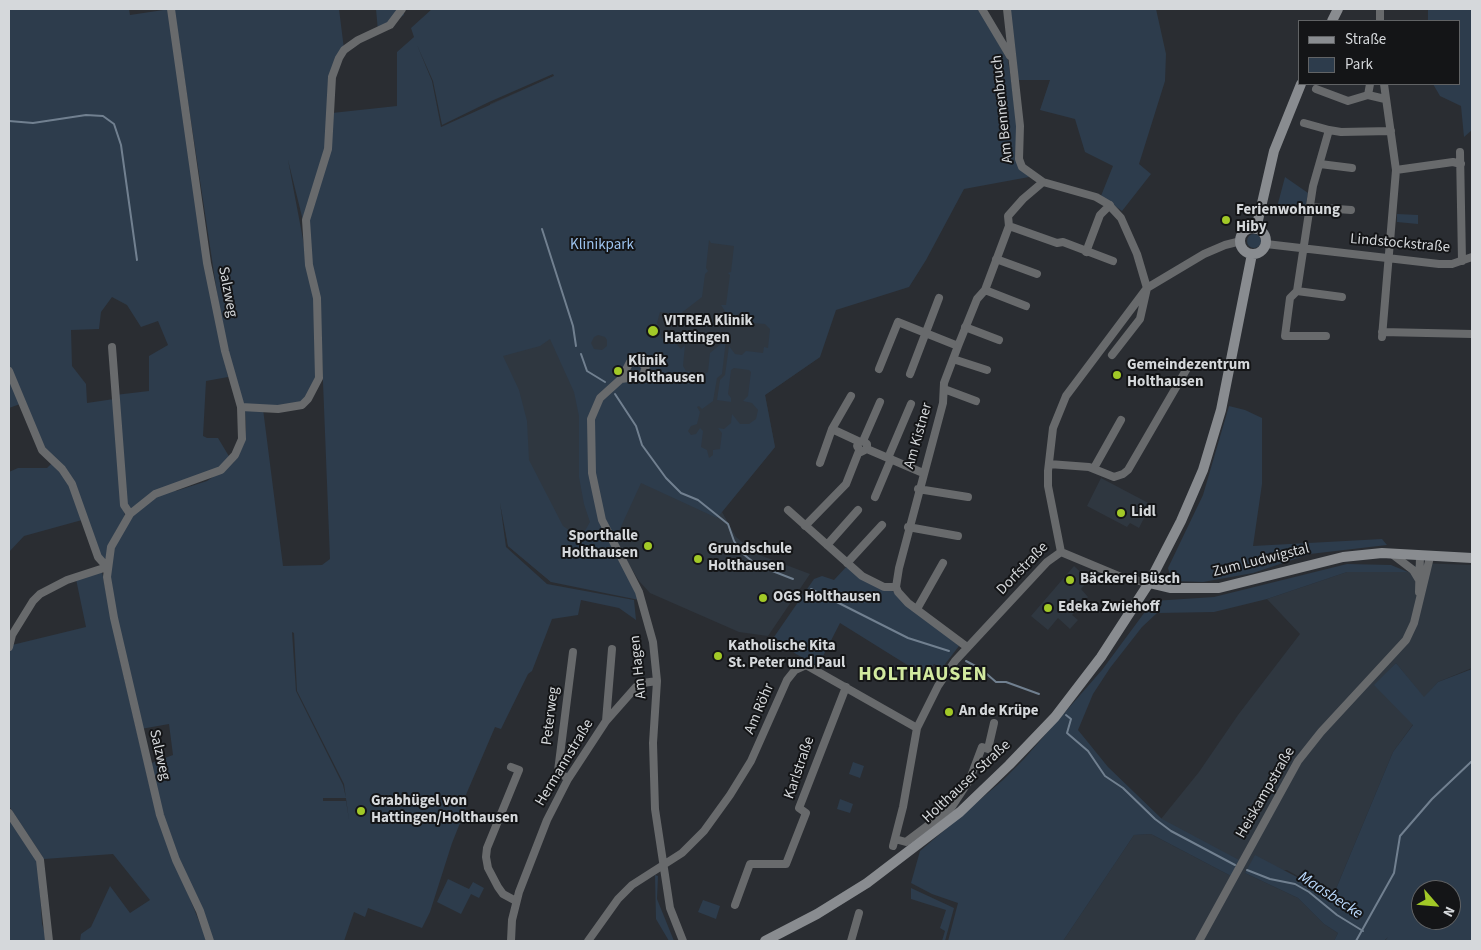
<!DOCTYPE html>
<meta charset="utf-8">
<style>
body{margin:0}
#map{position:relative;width:1481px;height:950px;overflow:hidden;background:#2a2d32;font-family:"Source Sans 3",sans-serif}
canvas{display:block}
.frame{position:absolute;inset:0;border:10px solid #d5d8db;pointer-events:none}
.legend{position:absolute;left:1298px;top:20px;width:162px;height:65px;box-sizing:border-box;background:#141517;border:1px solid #616365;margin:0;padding:6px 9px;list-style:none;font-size:15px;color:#d5d8db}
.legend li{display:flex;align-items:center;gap:10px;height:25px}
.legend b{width:25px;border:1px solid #616365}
.north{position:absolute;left:1411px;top:880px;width:50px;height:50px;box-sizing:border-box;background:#141517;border:1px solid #616365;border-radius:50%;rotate:117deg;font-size:14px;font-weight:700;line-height:20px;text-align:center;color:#d5d8db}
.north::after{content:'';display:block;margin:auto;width:18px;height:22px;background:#a2c927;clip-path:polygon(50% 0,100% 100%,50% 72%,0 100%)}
</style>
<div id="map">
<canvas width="1481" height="950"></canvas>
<div class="frame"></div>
<ul class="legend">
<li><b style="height:6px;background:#898c90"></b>Straße</li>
<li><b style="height:14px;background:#2d3c4c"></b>Park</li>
</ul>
<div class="north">N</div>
</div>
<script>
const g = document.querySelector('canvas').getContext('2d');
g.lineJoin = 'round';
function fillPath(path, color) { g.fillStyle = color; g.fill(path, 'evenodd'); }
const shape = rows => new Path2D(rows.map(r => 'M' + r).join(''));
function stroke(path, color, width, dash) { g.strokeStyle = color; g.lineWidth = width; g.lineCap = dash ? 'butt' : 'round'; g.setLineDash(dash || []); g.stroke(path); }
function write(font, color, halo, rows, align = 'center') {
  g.font = font + ' "Source Sans 3",sans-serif'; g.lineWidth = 4; g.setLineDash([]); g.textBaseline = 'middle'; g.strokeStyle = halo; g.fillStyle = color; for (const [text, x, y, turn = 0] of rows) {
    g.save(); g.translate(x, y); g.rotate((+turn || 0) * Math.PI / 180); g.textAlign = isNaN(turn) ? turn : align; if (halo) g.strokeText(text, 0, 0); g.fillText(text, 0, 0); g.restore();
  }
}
fillPath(shape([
 [554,76,695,165,820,357,765,395,775,447,722,512,736,537,757,554,810,574,768,636,739,632,650,593,639,581,615,542,551,582,508,546,488,418,490,104],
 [1101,478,1156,507,1153,515,1147,512,1139,528,1130,523,1127,527,1087,506],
 [1418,563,1472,565,1472,668,1438,682,1424,698,1396,663,1376,685,1414,723,1393,752,1333,896,1287,870,1245,873,1298,898,1324,924,1338,933,1334,941,1063,941,1134,835,1151,834,1231,876,1161,819,1199,772,1238,715,1300,634,1267,599,1347,572,1408,572],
 [1074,566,1089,580,1081,589,1088,597,1072,615,1078,620,1070,629,1058,618,1048,630,1031,616]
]), '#2f3740');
fillPath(shape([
 [9,9,129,9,130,15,170,9,211,293,228,377,206,381,203,436,207,438,218,438,230,458,212,473,179,484,176,491,207,481,233,463,244,443,246,430,245,408,263,409,283,566,322,565,330,559,320,306,308,241,288,160,316,308,319,374,307,398,300,403,274,407,242,404,227,351,221,319,174,9,339,9,344,49,334,66,329,97,332,113,397,106,397,52,414,37,411,28,432,9,979,9,1008,60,1018,126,1018,161,1029,177,964,189,926,260,909,287,836,310,820,357,765,395,775,447,717,518,641,483,612,546,634,582,639,600,551,582,508,546,500,503,506,547,547,584,634,600,636,620,619,608,581,600,578,615,552,619,532,671,528,674,501,729,495,727,462,804,466,808,452,843,430,912,422,928,368,908,365,917,354,912,344,941,213,941,210,930,166,830,149,764,173,755,169,724,141,729,107,578,107,566,119,534,133,515,125,506,115,395,149,391,149,356,168,345,158,321,141,327,127,305,112,297,101,312,99,329,71,330,72,366,86,384,87,403,114,399,125,518,116,531,104,563,93,543,71,478,43,449,26,403,9,368],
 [417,45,433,81,442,125,489,102,553,74,554,76,441,127,432,81],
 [709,240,711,243,734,246,731,272,728,273,730,275,726,305,721,305,727,314,731,315,732,319,741,312,747,312,753,323,765,324,770,329,768,348,764,347,763,353,746,351,742,355,735,354,729,346,725,375,720,380,717,400,731,402,731,398,728,394,731,370,734,368,749,370,751,372,748,396,743,401,752,403,758,410,756,419,749,424,740,424,732,414,731,423,724,429,718,428,722,433,720,449,713,450,713,455,709,458,707,450,701,447,703,431,700,428,696,434,691,435,688,431,691,426,697,424,700,412,697,407,699,406,702,409,713,401,717,378,722,374,726,340,710,353,708,372,705,374,686,371,683,366,685,345,681,349,677,345,682,340,661,338,660,327,657,323,660,312,680,314,702,297,705,274,708,271,706,268],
 [598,335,605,337,607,340,607,346,602,350,594,349,591,343,594,337],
 [550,339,574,392,579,416,579,477,584,504,590,522,581,538,563,526,529,460,527,421,519,390,503,356,540,346],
 [292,632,294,633,297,691,344,784,349,820,346,801,323,801,323,798,346,798,343,785,296,691],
 [376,9,403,9,404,15,378,31],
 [1009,9,1156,9,1166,54,1165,81,1139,164,1151,174,1122,211,1101,196,1113,166,1085,152,1075,119,1040,110,1050,80,1016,80],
 [1428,9,1472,9,1472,130,1464,137,1461,106,1440,96,1433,84,1460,84,1460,21,1428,21],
 [1285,177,1308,193,1304,216,1276,211],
 [1397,214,1418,215,1418,224,1397,222],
 '1247 241a7 7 0 1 1 14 0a7 7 0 1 1-14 0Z',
 [9,373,23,403,9,408],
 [1229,406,1245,410,1262,418,1262,484,1253,546,1382,539,1387,545,1310,554,1253,573,1203,582,1176,581,1170,575,1168,568,1203,495],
 [52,463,65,474,82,520,24,536,9,552,9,472,18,468,47,468],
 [1347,564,1391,565,1408,572,1347,572,1267,599,1214,612,1157,613,1142,627,1110,668,1093,694,1078,730,1108,767,1162,819,1239,860,1231,876,1151,834,1134,835,1063,941,948,941,958,903,932,894,911,883,920,851,1003,780,1024,759,1102,670,1153,601,1214,597],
 [847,566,894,592,959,646,942,668,934,664,925,676,840,623,818,666,796,654,774,637,814,579,822,576,834,580],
 [102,572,117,647,157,817,207,941,80,941,81,934,91,927,110,886,130,913,150,900,113,854,44,859,9,806,9,643,12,645,86,627,76,579],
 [1396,663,1424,697,1438,682,1472,669,1472,941,1385,941,1388,937,1384,941,1334,941,1338,933,1324,924,1298,898,1245,873,1255,855,1333,896,1393,752,1413,725,1374,685],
 [1421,890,1451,890,1451,920,1421,920],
 [853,762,864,766,860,778,849,774],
 [840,799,853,804,850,813,837,809],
 [9,817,38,863,42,924,47,941,9,941],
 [655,875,658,876,657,899,674,941,669,941,656,919],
 [448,879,469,889,473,882,484,888,479,898,471,894,461,914,437,902],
 [911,888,954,908,945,941,942,941,945,931,940,928,946,910,911,899],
 [703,900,720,906,716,919,698,912]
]), '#2d3c4c');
stroke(shape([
 [9,121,33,123,86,115,103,116,114,124,121,145,137,260],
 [542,229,573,326,576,346],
 [581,354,587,371,605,382],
 [615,394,636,426,642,445,666,478,681,493,698,500,728,524,734,541,742,553,757,565,793,579],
 [811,589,908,638,949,651],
 [966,661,981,669,996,682,1006,682,1039,694],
 [1066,715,1071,719,1067,733,1088,751,1105,776,1123,788,1155,819,1171,831,1235,865],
 [1247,870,1270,879,1295,884,1309,892,1337,915,1363,931],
 [1356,941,1394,873,1400,836,1432,799,1472,761,1472,748]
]), '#718090', 2);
stroke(shape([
 [171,9,207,263,225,351,241,407,242,439,235,455,221,470,155,494,130,514,111,547,107,577,114,618,160,815,176,860,200,911,210,941],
 [982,9,1010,56],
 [1007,9,1020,126,1019,159,1022,167,1043,182,1096,197,1108,204,1121,218,1137,254,1147,288,1140,319,1112,355],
 [1380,9,1380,21],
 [1370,84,1368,95,1385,99],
 [1316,89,1348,101,1368,95],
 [1304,123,1329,130],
 [1460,152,1462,261],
 [1320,164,1352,168],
 [1396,170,1453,162,1461,164],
 [1309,207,1351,210],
 [1009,226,1057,243,1063,242,1113,261],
 [1266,244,1439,264,1452,264,1472,257],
 [1086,252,1100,215,1110,205],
 [996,259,1037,274],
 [985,290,1026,306],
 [1297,291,1342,297],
 [965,327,999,340],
 [1382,332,1472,334],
 [1326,336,1285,336,1290,298,1297,291,1313,186,1329,130,1341,132,1391,131],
 [1382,337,1396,170,1384,84],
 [112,347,124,505,130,514],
 [953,359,987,370],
 [879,369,898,322,958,346],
 [9,371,42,450,62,469,72,484,98,557,107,567],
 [910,374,939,298],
 [621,379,643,376,646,366,636,360,630,362,621,379,600,398,591,419,592,473,602,520,639,592,653,642,657,681,653,743,655,809,670,908,683,941],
 [944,389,976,401],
 [241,407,278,409,302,405,308,399,319,378,317,298,309,265,306,220,328,149,332,77,339,58,344,50,358,40,390,25,402,9],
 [832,429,860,442],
 [863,441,880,402],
 [867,449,861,452,857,446,859,442,863,441,867,444,867,449,923,473],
 [888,458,911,404],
 [820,463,832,429,851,396],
 [1049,464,1089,467,1114,477,1123,474,1128,470,1189,365],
 [1094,468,1121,420],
 [918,489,968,497],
 [875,497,891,459],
 [788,510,862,576,884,587,896,587],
 [805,526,846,484,859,451],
 [908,527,958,536],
 [827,545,858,510],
 [1061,552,1048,486,1048,471,1053,428,1066,396,1147,288,1204,254,1225,245,1241,241],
 [1061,552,1121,577,1149,583],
 [1392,554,1413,570,1419,580],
 [847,563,882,525],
 [1419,592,1420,556],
 [917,609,943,563],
 [9,647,12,635,33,601,40,594,67,580,107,567],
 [967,647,908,603,898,592,896,587,899,568,943,403,944,383,958,346,977,299,985,290,1009,226,1008,216,1023,199,1043,182],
 [606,721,612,649],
 [511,767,519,770,487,848,486,857,488,868,498,887,503,894,516,901],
 [568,779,558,771,573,652],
 [9,813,40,860,49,941],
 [895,839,906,842,951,808,970,779,982,747,988,749,994,723],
 [893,846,903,807,917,728,938,686,955,661,1047,562,1061,552],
 [735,905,750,864,786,864,806,813,799,808,846,687],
 [511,941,512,920,519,892,547,820,568,779,606,721,636,687,643,683,657,681],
 [588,941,618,899,632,885,682,853,704,831,730,795,751,761,787,680,795,670,806,665,917,728],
 [851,941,859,913],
 [1199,941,1298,761,1321,732,1406,640,1414,623,1430,557]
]), '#686a6c', 8);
stroke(shape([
 [1332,21,1338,9],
 '1240 241a13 13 0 1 1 26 0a13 13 0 1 1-26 0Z',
 [1256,229,1274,151,1301,84],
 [1149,583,1170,588,1219,588,1343,557,1382,553,1472,558],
 [765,941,817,914,867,883,960,812,1009,765,1055,717,1101,657,1149,583,1181,521,1203,470,1221,410,1252,254]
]), '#898c90', 10);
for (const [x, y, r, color] of [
 [1226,220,5,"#a2c927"],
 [653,331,6,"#a2c927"],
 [618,371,5,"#a2c927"],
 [1117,375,5,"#a2c927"],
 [1121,513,5,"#a2c927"],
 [648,546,5,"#a2c927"],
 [698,559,5,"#a2c927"],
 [1070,580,5,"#a2c927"],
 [763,598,5,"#a2c927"],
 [1048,608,5,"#a2c927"],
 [718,656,5,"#a2c927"],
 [949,712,5,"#a2c927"],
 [361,811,5,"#a2c927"]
]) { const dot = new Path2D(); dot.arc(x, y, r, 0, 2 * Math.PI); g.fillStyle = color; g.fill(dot); stroke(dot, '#141517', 2); }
write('15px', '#d5d8db', '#141517', [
 ["Am Bennenbruch",1003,109,-96],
 ["Lindstockstraße",1400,244,5],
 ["Salzweg",227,292,79],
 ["Am Kistner",919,436,-74],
 ["Zum Ludwigstal",1261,561,-14],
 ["Dorfstraße",1023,569,-46],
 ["Am Hagen",639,667,-96],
 ["Am Röhr",760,709,-67],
 ["Peterweg",551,716,-83],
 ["Salzweg",159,755,77],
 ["Hermannstraße",565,763,-59],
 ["Karlstraße",800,768,-71],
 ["Holthauser Straße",967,782,-43],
 ["Heiskampstraße",1266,793,-60]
]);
write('bold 15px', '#d5d8db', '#141517', [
 ["Ferienwohnung",1236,211],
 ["Hiby",1236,228],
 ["VITREA Klinik",664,322],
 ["Hattingen",664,339],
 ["Klinik",628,362],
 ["Holthausen",628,379],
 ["Gemeindezentrum",1127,366],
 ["Holthausen",1127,383],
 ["Lidl",1131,513],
 ["Sporthalle",638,537,"right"],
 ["Holthausen",638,554,"right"],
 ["Grundschule",708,550],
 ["Holthausen",708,567],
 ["Bäckerei Büsch",1080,580],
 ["OGS Holthausen",773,598],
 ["Edeka Zwiehoff",1058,608],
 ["Katholische Kita",728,647],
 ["St. Peter und Paul",728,664],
 ["An de Krüpe",959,712],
 ["Grabhügel von",371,802],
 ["Hattingen/Holthausen",371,819]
], 'left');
write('15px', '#9ec4ef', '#141517', [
 ["Klinikpark",602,246]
]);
write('italic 16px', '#bcdbfe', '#141517', [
 ["Maasbecke",1330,896,33]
]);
g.letterSpacing = '1px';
write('bold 20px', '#d2ea9f', '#141517', [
 ["HOLTHAUSEN",923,676]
]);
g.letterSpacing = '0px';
</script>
